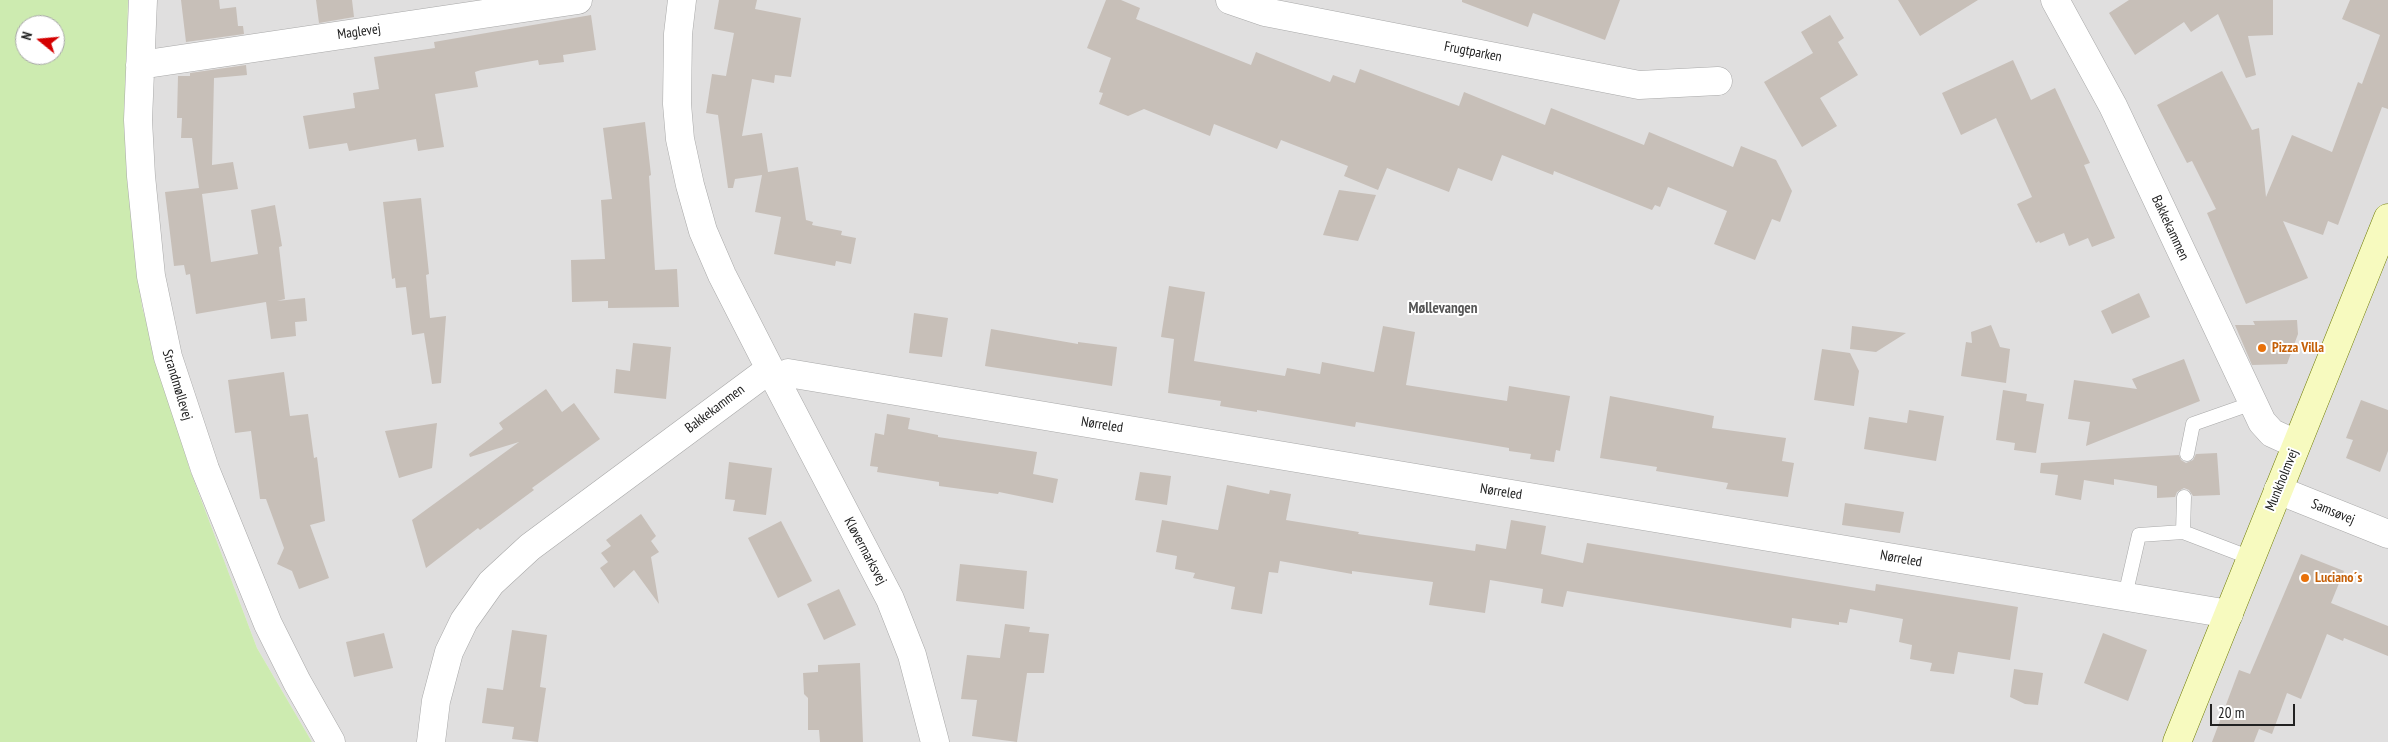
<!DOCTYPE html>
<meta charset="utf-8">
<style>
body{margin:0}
#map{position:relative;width:2388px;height:742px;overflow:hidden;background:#f2efe9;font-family:"PT Sans Narrow",sans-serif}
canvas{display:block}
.north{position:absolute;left:15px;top:15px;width:50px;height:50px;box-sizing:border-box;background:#fff;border:1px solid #a7a7a7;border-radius:50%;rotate:287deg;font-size:14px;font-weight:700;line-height:20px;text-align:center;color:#222}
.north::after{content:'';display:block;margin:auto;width:18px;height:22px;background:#d40000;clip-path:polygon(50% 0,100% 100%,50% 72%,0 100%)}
.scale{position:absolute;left:2210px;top:704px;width:85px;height:22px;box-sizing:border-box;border:2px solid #222;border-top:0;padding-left:6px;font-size:15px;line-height:18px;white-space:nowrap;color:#222;-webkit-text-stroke:4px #fff;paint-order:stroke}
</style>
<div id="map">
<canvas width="2388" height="742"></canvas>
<div class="north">N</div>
<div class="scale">20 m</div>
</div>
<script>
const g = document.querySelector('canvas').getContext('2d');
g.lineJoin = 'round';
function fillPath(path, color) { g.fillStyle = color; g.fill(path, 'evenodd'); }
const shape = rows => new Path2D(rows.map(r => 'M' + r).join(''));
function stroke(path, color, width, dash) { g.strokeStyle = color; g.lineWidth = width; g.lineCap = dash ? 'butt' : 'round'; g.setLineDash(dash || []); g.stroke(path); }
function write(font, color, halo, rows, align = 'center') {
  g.font = font + ' "PT Sans Narrow",sans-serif'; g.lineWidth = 4; g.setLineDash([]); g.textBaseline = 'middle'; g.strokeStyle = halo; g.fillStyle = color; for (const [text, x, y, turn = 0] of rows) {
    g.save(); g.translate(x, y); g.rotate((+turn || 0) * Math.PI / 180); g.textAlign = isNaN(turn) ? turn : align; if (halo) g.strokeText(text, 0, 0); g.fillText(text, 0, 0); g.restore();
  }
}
fillPath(shape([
 [128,0,2388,0,2388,742,312,742,257,648,190,470,142,307,125,143]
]), '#e0dfdf');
fillPath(shape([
 [0,0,128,0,125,143,142,307,190,470,257,648,312,742,0,742],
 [25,25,55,25,55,55,25,55]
]), '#cdebb0');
fillPath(shape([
 [181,0,219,0,220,9,236,7,238,26,243,26,244,34,186,42],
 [316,0,352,0,354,17,319,23],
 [719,0,757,0,755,9,801,18,791,77,775,75,774,83,752,79,742,136,762,133,768,172,798,167,806,220,813,222,812,225,842,231,841,235,856,238,851,264,836,261,835,266,774,254,781,217,755,212,762,175,735,179,733,188,728,188,718,115,706,113,712,74,726,76,734,33,714,29],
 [1106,0,1121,0,1140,8,1136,19,1251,65,1256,52,1330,82,1333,75,1355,83,1360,69,1459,106,1464,92,1545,125,1551,108,1644,145,1649,132,1733,167,1741,146,1776,160,1792,191,1780,222,1772,219,1755,260,1714,244,1727,211,1668,187,1660,207,1655,205,1652,210,1554,171,1553,175,1502,155,1492,181,1458,168,1449,192,1387,168,1378,190,1344,176,1348,166,1281,140,1277,149,1214,124,1210,136,1144,109,1128,116,1099,104,1103,93,1099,92,1111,58,1087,48],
 [1462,0,1620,0,1605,40,1533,13,1528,27,1462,2],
 [1898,0,1978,0,1920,36],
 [2129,0,2273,0,2273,35,2248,36,2256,75,2246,78,2218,14,2191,32,2184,22,2135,55,2109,13],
 [2350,0,2388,0,2388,109,2382,107,2338,225,2328,221,2323,235,2283,221,2308,278,2246,304,2207,213,2216,209,2192,161,2187,163,2157,105,2222,71,2252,130,2259,128,2266,197,2292,135,2332,152,2358,82,2362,84,2380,35,2342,19],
 [591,15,596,50,563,55,564,62,539,65,538,60,481,70,475,72,478,87,435,94,444,147,418,151,416,139,349,151,347,143,309,149,303,116,355,108,353,93,379,89,374,57,435,48,434,42],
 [1830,15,1844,38,1838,42,1858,75,1820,98,1837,126,1802,147,1764,82,1813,53,1801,32],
 [2013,60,2031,100,2055,88,2090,163,2084,165,2115,238,2092,247,2088,238,2069,246,2064,233,2040,243,2039,241,2036,243,2017,204,2032,197,1996,118,1961,135,1942,93],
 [246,65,247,75,214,78,212,165,233,162,238,189,202,194,211,262,258,254,251,210,275,205,282,246,279,247,285,299,277,301,305,298,307,321,295,322,296,336,271,339,266,302,196,314,190,274,186,275,184,265,174,266,165,192,199,188,192,138,181,138,182,118,177,118,178,76,190,76,190,73],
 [645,122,651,175,649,176,655,270,677,269,679,307,608,308,608,301,572,302,571,260,605,259,601,200,612,199,603,128],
 [1339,190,1376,195,1358,241,1323,235],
 [421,198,429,274,426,275,430,318,446,316,441,383,432,384,424,333,412,335,406,287,396,288,395,278,392,279,383,202],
 [1169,286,1205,292,1194,361,1285,376,1287,368,1320,374,1322,362,1374,372,1383,326,1415,332,1406,385,1507,401,1509,386,1570,396,1560,451,1556,450,1554,462,1530,459,1531,454,1509,451,1509,448,1356,422,1355,427,1257,410,1257,412,1220,406,1221,401,1168,393,1174,339,1161,337],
 [2139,293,2150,317,2112,334,2101,311],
 [914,313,948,318,942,357,909,353],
 [2297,320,2298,334,2287,364,2252,365,2235,325,2255,325,2253,321],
 [1991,325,2000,347,2010,349,2006,383,1961,376,1966,342,1972,343,1971,332],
 [1852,326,1906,333,1876,352,1850,349],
 [991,329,1078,344,1078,342,1117,347,1112,386,985,366],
 [633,343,671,347,666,399,614,393,616,369,630,371],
 [1822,349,1850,353,1859,371,1854,406,1814,400],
 [2184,359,2200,401,2086,446,2090,422,2068,419,2074,380,2137,389,2132,379],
 [284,372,290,416,308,414,314,458,317,457,325,521,310,525,329,578,299,589,292,571,277,564,284,548,266,499,260,499,251,431,235,433,228,380],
 [546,389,562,412,574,403,600,439,532,488,534,490,480,530,478,528,426,568,412,520,519,442,470,457,469,454,503,429,499,423],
 [2003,390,2027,394,2026,401,2044,404,2036,453,2014,450,2015,443,1996,440],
 [1610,396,1714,416,1712,428,1786,438,1782,461,1794,463,1788,497,1726,489,1728,483,1656,471,1657,467,1600,458],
 [2361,400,2388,410,2388,451,2380,472,2346,458,2353,440,2346,438],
 [1909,410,1944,416,1936,461,1864,449,1869,417,1907,423],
 [887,414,910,418,908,429,938,435,938,437,1037,452,1033,474,1058,479,1053,503,999,492,998,494,939,486,939,482,877,472,878,467,870,466,875,433,884,435],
 [437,423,432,468,399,478,385,431],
 [2217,453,2220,495,2193,496,2189,490,2184,488,2177,492,2175,497,2157,498,2157,486,2114,479,2114,485,2084,480,2081,500,2055,495,2058,475,2040,473,2041,463,2179,455,2181,460,2186,463,2193,460,2196,454],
 [729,462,772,468,766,515,733,511,735,500,725,499],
 [1140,472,1171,476,1167,505,1135,500],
 [1227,485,1269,494,1270,490,1291,494,1286,520,1359,532,1358,534,1475,551,1476,544,1506,549,1511,520,1546,526,1541,554,1583,563,1587,543,1875,591,1876,584,2018,607,2010,660,1958,652,1954,674,1930,671,1932,663,1910,659,1912,645,1899,642,1903,619,1850,609,1847,623,1839,622,1839,625,1792,618,1791,628,1567,591,1563,607,1541,603,1543,589,1490,580,1485,613,1429,605,1433,582,1352,571,1352,574,1280,561,1278,573,1269,572,1262,614,1231,609,1235,587,1193,578,1195,573,1175,569,1177,556,1156,552,1162,520,1218,530],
 [1845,503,1904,512,1900,533,1842,525],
 [641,514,656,536,651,541,659,552,651,557,659,604,634,570,614,588,600,568,608,562,601,553,611,546,606,540],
 [781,521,812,581,778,598,748,538],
 [2301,554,2344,571,2331,603,2388,626,2388,656,2344,638,2343,641,2327,634,2301,699,2287,693,2272,734,2259,729,2254,742,2212,742,2239,670,2250,674],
 [960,564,1027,571,1024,609,956,601],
 [839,589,856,625,824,640,807,604],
 [1005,624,1030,627,1029,632,1049,634,1044,673,1027,673,1017,742,972,736,977,700,961,699,967,655,1000,658],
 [512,630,547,635,540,687,546,688,538,742,512,739,514,727,482,723,487,688,503,690],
 [384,633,393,668,354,677,346,642],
 [2103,633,2147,650,2128,701,2084,683],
 [860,663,863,742,820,742,819,730,808,730,808,698,804,694,803,673,818,672,818,665],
 [2014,669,2043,673,2038,705,2025,704,2010,697]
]), '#c7bfb8');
const lane = shape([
 [2187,454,2193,424,2253,403],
 [2184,497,2183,532,2251,558],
 [2125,596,2139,535,2183,532]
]);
const street = shape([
 [143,0,138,120,141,176,151,276,168,357,205,469,268,624,297,682,331,742],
 [1230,0,1265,12,1639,85,1718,81],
 [2055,0,2113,106,2262,422,2272,433,2296,444],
 [140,65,578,0],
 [770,369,890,599,912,655,935,742],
 [776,380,788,373,2229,614],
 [2278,490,2388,534],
 [431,742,436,701,449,652,464,621,491,583,530,547,770,369,722,275,703,231,690,185,680,139,677,104,678,34,682,0]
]);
const secondary = shape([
 [2177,742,2388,218]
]);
stroke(lane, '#a9a9a9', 15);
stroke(street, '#a9a9a9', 29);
stroke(secondary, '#707d05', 29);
stroke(lane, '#fff', 14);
stroke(street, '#fff', 28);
stroke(secondary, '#f7fabf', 28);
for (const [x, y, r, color] of [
 [2262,348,5,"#e8710a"],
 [2305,578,5,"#e8710a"]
]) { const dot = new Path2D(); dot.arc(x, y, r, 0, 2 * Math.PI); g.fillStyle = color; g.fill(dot); stroke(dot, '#fff', 2); }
write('14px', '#222', '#fff', [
 ["Maglevej",359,32,-8],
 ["Frugtparken",1473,52,11],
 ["Bakkekammen",2170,228,65],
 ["Strandmøllevej",177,385,73],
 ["Bakkekammen",715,409,-37],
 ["Nørreled",1102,425,9],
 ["Munkholmvej",2282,480,-68],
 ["Nørreled",1501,492,9],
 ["Samsøvej",2333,512,22],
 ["Kløvermarksvej",865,551,62],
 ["Nørreled",1901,559,10]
]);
write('bold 14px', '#c56008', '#fff', [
 ["Pizza Villa",2272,348],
 ["Luciano´s",2315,578]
], 'left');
write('bold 15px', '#555', '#fff', [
 ["Møllevangen",1443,309]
]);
</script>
